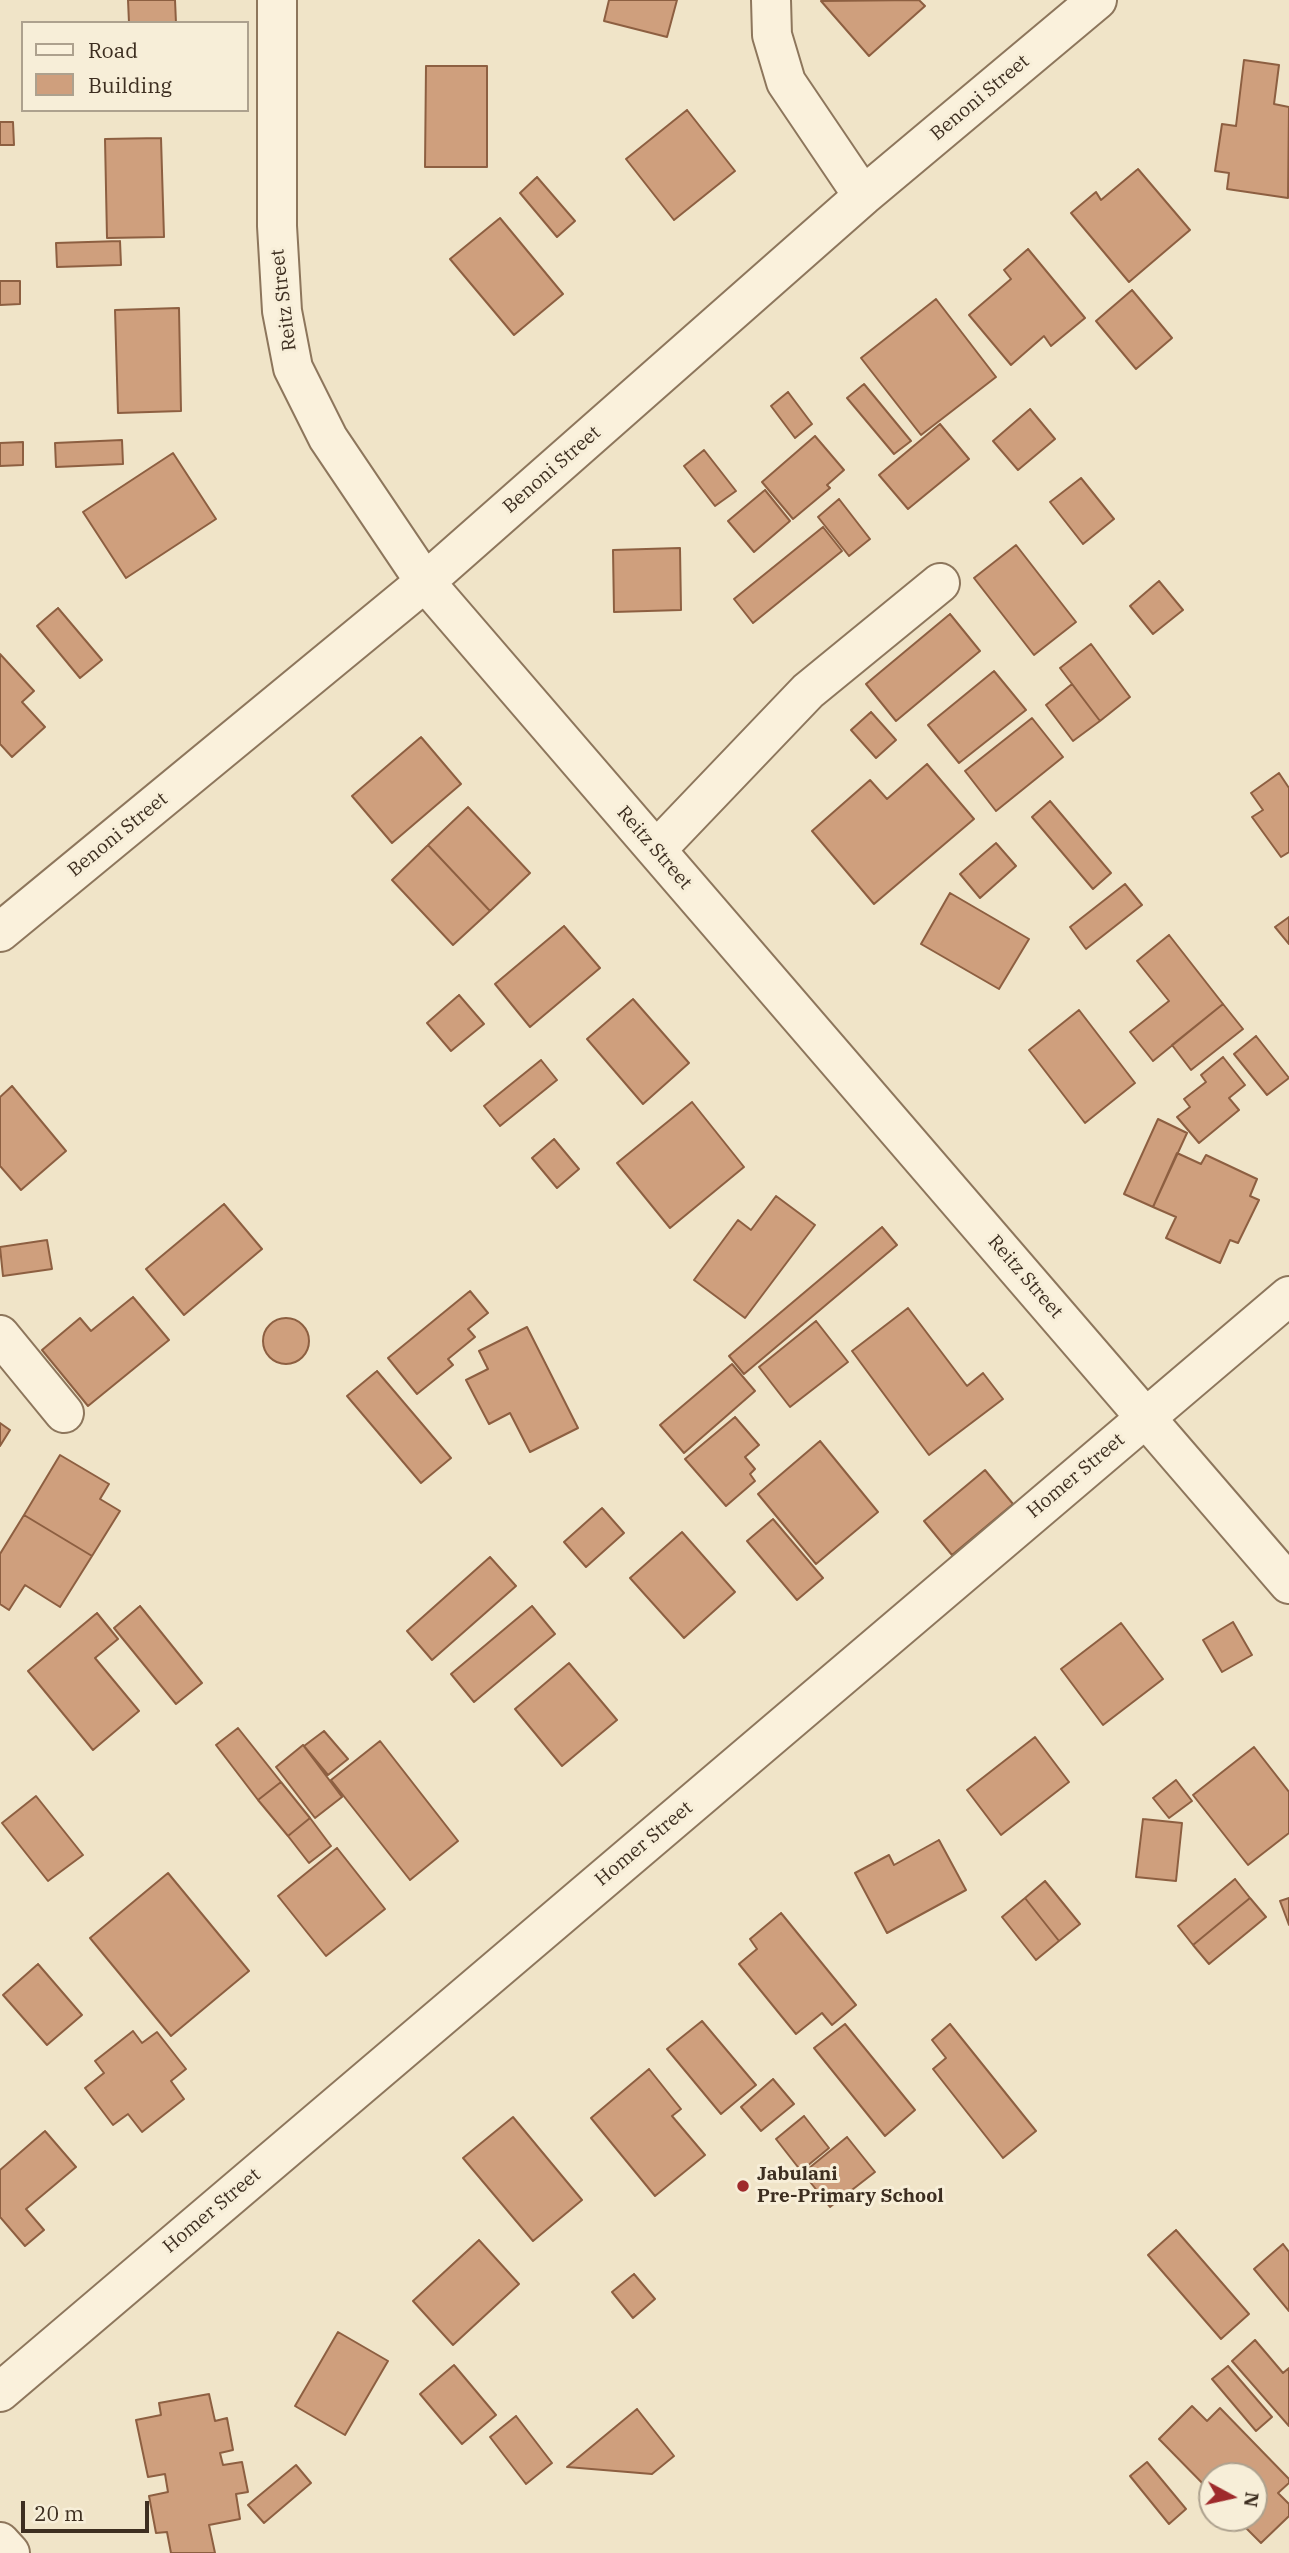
<!DOCTYPE html>
<style>
body{margin:0}
#map{position:relative;width:1289px;height:2553px;overflow:hidden;background:#f0e4c8;font-family:"IBM Plex Serif",serif}
canvas{display:block}
.legend{position:absolute;left:21px;top:21px;width:228px;height:91px;box-sizing:border-box;background:#f7eed8;border:2px solid #ada18e;margin:0;padding:9px 12px;list-style:none;font-size:21px;color:#3d2e20}
.legend li{display:flex;align-items:center;gap:14px;height:35px}
.legend b{width:35px;border:2px solid #ada18e}
.north{position:absolute;left:1198px;top:2462px;width:70px;height:70px;box-sizing:border-box;background:#f7eed8;border:2px solid #ada18e;border-radius:50%;rotate:98deg;font-size:19px;font-weight:700;line-height:28px;text-align:center;color:#3d2e20}
.north::after{content:'';display:block;margin:auto;width:24px;height:32px;background:#9e2a2b;clip-path:polygon(50% 0,100% 100%,50% 72%,0 100%)}
.scale{position:absolute;left:21px;top:2501px;width:128px;height:32px;box-sizing:border-box;border:4px solid #3d2e20;border-top:0;padding-left:9px;font-size:21px;line-height:24px;white-space:nowrap;color:#3d2e20;-webkit-text-stroke:5px #f7eed8;paint-order:stroke}
</style>
<div id="map">
<canvas width="1289" height="2553"></canvas>
<ul class="legend">
<li><b style="height:9px;background:#faf1dc"></b>Road</li>
<li><b style="height:19px;background:#cf9f7d"></b>Building</li>
</ul>
<div class="north">N</div>
<div class="scale">20 m</div>
</div>
<script>
const g = document.querySelector('canvas').getContext('2d');
g.lineJoin = 'round';
function fillPath(path, color) { g.fillStyle = color; g.fill(path, 'evenodd'); }
const shape = rows => new Path2D(rows.map(r => 'M' + r).join(''));
function stroke(path, color, width, dash) { g.strokeStyle = color; g.lineWidth = width; g.lineCap = dash ? 'butt' : 'round'; g.setLineDash(dash || []); g.stroke(path); }
function write(font, color, halo, rows, align = 'center') {
  g.font = font + ' "IBM Plex Serif",serif'; g.lineWidth = 6; g.setLineDash([]); g.textBaseline = 'middle'; g.strokeStyle = halo; g.fillStyle = color; for (const [text, x, y, turn = 0] of rows) {
    g.save(); g.translate(x, y); g.rotate((+turn || 0) * Math.PI / 180); g.textAlign = isNaN(turn) ? turn : align; if (halo) g.strokeText(text, 0, 0); g.fillText(text, 0, 0); g.restore();
  }
}
const building = shape([
 [128,0,175,0,176,23,129,23,128,0],
 [609,0,677,0,667,37,604,21,609,0],
 [919,0,925,6,869,56,821,1,919,0],
 [1244,60,1279,65,1274,104,1289,107,1288,198,1227,189,1229,173,1215,171,1222,124,1236,126,1244,60],
 [426,66,487,66,487,167,425,167,426,66],
 [687,110,735,171,674,220,626,159,687,110],
 [0,122,13,122,14,145,0,145,0,122],
 [161,138,164,237,107,238,105,139,161,138],
 [1138,169,1190,230,1129,282,1071,213,1096,192,1101,200,1138,169],
 [537,177,575,221,557,237,520,193,537,177],
 [500,218,563,294,514,335,450,259,500,218],
 [120,241,121,265,57,267,56,243,120,241],
 [1028,249,1085,318,1051,346,1044,336,1011,365,969,315,1011,279,1004,270,1028,249],
 [0,281,20,281,20,304,0,305,0,281],
 [1132,290,1172,338,1136,369,1096,321,1132,290],
 [936,299,996,377,921,435,861,358,936,299],
 [179,308,181,411,118,413,115,310,179,308],
 [864,384,911,441,894,454,847,398,864,384],
 [788,392,812,424,795,438,771,406,788,392],
 [1030,409,1055,439,1018,470,993,441,1030,409],
 [940,424,969,459,908,509,879,475,940,424],
 [815,436,844,470,827,485,830,488,793,519,762,482,815,436],
 [122,440,123,464,56,467,55,443,122,440],
 [23,442,23,465,0,466,0,443,23,442],
 [704,450,736,491,715,506,684,466,704,450],
 [173,453,216,519,126,578,83,512,173,453],
 [1081,478,1114,519,1083,544,1050,502,1081,478],
 [765,490,790,521,754,552,728,521,765,490],
 [839,499,870,539,849,556,818,517,839,499],
 [823,527,842,551,753,623,734,599,823,527],
 [1016,545,1076,622,1034,655,974,578,1016,545],
 [680,548,681,610,614,612,613,550,680,548],
 [1159,581,1183,610,1153,634,1130,606,1159,581],
 [58,608,102,660,80,678,37,626,58,608],
 [950,614,980,651,896,721,866,684,950,614],
 [1091,644,1130,697,1100,721,1060,668,1091,644],
 [0,654,34,691,22,702,45,727,12,757,0,744,0,654],
 [994,671,1026,710,959,763,928,725,994,671],
 [1072,684,1100,721,1073,741,1046,705,1072,684],
 [871,712,896,740,876,758,851,730,871,712],
 [1032,718,1063,757,996,811,965,771,1032,718],
 [421,737,461,784,392,843,352,796,421,737],
 [927,764,974,819,874,904,812,831,870,780,887,799,927,764],
 [1279,773,1289,788,1289,852,1281,857,1252,817,1263,810,1251,793,1279,773],
 [1050,801,1111,873,1093,889,1032,817,1050,801],
 [468,807,530,873,490,911,428,845,468,807],
 [996,843,1016,866,980,898,960,874,996,843],
 [428,845,490,911,453,945,392,880,428,845],
 [1125,884,1142,905,1086,949,1070,927,1125,884],
 [950,893,1029,939,999,989,921,944,950,893],
 [1289,917,1289,944,1275,927,1289,917],
 [564,926,600,968,530,1027,495,984,564,926],
 [1169,935,1223,1004,1153,1061,1130,1032,1169,1001,1137,961,1169,935],
 [459,995,484,1024,451,1051,427,1023,459,995],
 [633,999,689,1063,643,1104,587,1039,633,999],
 [1223,1004,1243,1029,1191,1070,1172,1045,1223,1004],
 [1079,1010,1135,1083,1085,1123,1029,1050,1079,1010],
 [1256,1036,1289,1078,1267,1095,1234,1054,1256,1036],
 [1223,1057,1245,1085,1229,1098,1239,1110,1199,1143,1177,1117,1190,1107,1184,1099,1206,1082,1201,1075,1223,1057],
 [541,1060,557,1080,500,1126,484,1106,541,1060],
 [12,1086,66,1151,21,1190,0,1166,0,1097,12,1086],
 [692,1102,744,1167,670,1228,617,1163,692,1102],
 [1158,1119,1187,1133,1153,1207,1124,1194,1158,1119],
 [554,1139,579,1169,557,1188,532,1158,554,1139],
 [1177,1153,1201,1164,1206,1155,1257,1179,1250,1196,1259,1200,1238,1243,1230,1240,1220,1263,1166,1238,1176,1217,1153,1207,1177,1153],
 [776,1196,815,1225,745,1318,694,1280,738,1220,751,1230,776,1196],
 [224,1204,262,1249,184,1315,146,1269,224,1204],
 [882,1227,897,1245,744,1374,729,1356,882,1227],
 [47,1240,52,1269,3,1276,0,1247,47,1240],
 [470,1291,488,1313,468,1329,475,1337,448,1359,453,1365,417,1394,388,1358,470,1291],
 [133,1297,169,1340,88,1406,42,1350,80,1318,91,1331,133,1297],
 [908,1308,967,1386,983,1373,1003,1399,929,1455,852,1351,908,1308],
 '263 1341a23 23 0 1 1 46 0a23 23 0 1 1-46 0Z',
 [816,1321,848,1362,790,1407,759,1367,816,1321],
 [527,1327,578,1428,530,1452,510,1413,489,1424,466,1380,488,1369,479,1351,527,1327],
 [732,1364,755,1391,684,1453,660,1425,732,1364],
 [377,1371,451,1458,421,1483,347,1396,377,1371],
 [735,1417,759,1445,745,1457,755,1469,750,1474,755,1481,726,1506,685,1459,735,1417],
 [0,1423,10,1430,0,1446,0,1423],
 [820,1441,878,1512,816,1564,758,1494,820,1441],
 [60,1455,109,1484,100,1499,120,1511,92,1556,24,1515,60,1455],
 [985,1470,1013,1504,952,1555,924,1521,985,1470],
 [602,1508,624,1533,586,1567,564,1542,602,1508],
 [24,1515,92,1556,60,1607,25,1585,9,1610,0,1604,0,1554,24,1515],
 [773,1519,823,1578,797,1600,747,1541,773,1519],
 [682,1532,735,1592,684,1638,630,1578,682,1532],
 [490,1557,516,1586,432,1660,407,1631,490,1557],
 [140,1606,202,1683,176,1704,114,1628,140,1606],
 [532,1606,555,1634,474,1702,451,1674,532,1606],
 [97,1613,118,1639,95,1658,139,1711,93,1750,28,1671,97,1613],
 [1233,1622,1252,1655,1222,1672,1203,1640,1233,1622],
 [1121,1623,1163,1679,1103,1725,1061,1669,1121,1623],
 [569,1663,617,1720,562,1766,515,1709,569,1663],
 [238,1728,281,1782,258,1800,216,1745,238,1728],
 [324,1731,348,1759,328,1775,304,1746,324,1731],
 [1035,1737,1069,1782,1001,1835,967,1790,1035,1737],
 [380,1741,458,1841,410,1880,331,1780,380,1741],
 [303,1745,342,1797,315,1818,276,1767,303,1745],
 [1254,1747,1289,1792,1289,1833,1248,1865,1193,1795,1254,1747],
 [1176,1780,1192,1801,1169,1818,1153,1798,1176,1780],
 [281,1782,310,1818,288,1836,258,1800,281,1782],
 [36,1796,83,1855,48,1881,2,1823,36,1796],
 [310,1818,331,1846,309,1863,288,1836,310,1818],
 [1143,1819,1182,1823,1176,1881,1136,1877,1143,1819],
 [939,1840,966,1890,887,1933,855,1873,889,1855,894,1865,939,1840],
 [337,1848,385,1909,326,1956,278,1896,337,1848],
 [168,1873,249,1971,171,2036,90,1938,168,1873],
 [1235,1879,1250,1898,1193,1945,1178,1926,1235,1879],
 [1045,1881,1080,1924,1059,1941,1025,1898,1045,1881],
 [1025,1898,1059,1941,1036,1960,1002,1917,1025,1898],
 [1250,1898,1266,1917,1209,1964,1193,1945,1250,1898],
 [1289,1898,1289,1925,1280,1901,1289,1898],
 [781,1913,856,2005,832,2025,822,2013,796,2034,739,1964,757,1949,750,1939,781,1913],
 [38,1964,82,2015,47,2045,3,1995,38,1964],
 [702,2021,756,2085,721,2114,667,2049,702,2021],
 [845,2024,915,2110,885,2136,814,2048,845,2024],
 [950,2024,1036,2131,1003,2158,933,2069,946,2058,932,2040,950,2024],
 [133,2031,142,2043,157,2032,186,2069,171,2081,184,2099,142,2132,128,2114,113,2125,85,2088,104,2073,95,2061,133,2031],
 [649,2069,681,2109,672,2116,705,2155,655,2196,591,2118,649,2069],
 [773,2079,794,2104,761,2131,741,2107,773,2079],
 [804,2116,829,2148,801,2171,776,2139,804,2116],
 [513,2117,582,2200,533,2241,463,2158,513,2117],
 [45,2131,76,2167,26,2209,44,2230,25,2246,0,2217,0,2170,45,2131],
 [847,2137,875,2172,830,2207,803,2173,847,2137],
 [1176,2230,1249,2314,1221,2339,1148,2255,1176,2230],
 [479,2240,519,2284,453,2345,413,2301,479,2240],
 [1283,2244,1289,2252,1289,2311,1254,2269,1283,2244],
 [634,2274,655,2299,633,2318,612,2292,634,2274],
 [338,2332,388,2361,345,2435,295,2406,338,2332],
 [1255,2340,1283,2373,1289,2368,1289,2426,1232,2361,1255,2340],
 [454,2365,496,2415,462,2444,420,2394,454,2365],
 [1228,2366,1272,2417,1256,2431,1212,2379,1228,2366],
 [209,2394,215,2421,227,2418,233,2450,220,2453,223,2465,242,2462,248,2492,236,2494,240,2519,209,2525,215,2553,171,2553,167,2532,156,2533,149,2496,168,2492,165,2474,148,2477,136,2420,161,2415,159,2403,209,2394],
 [1192,2406,1207,2421,1220,2408,1289,2479,1289,2483,1278,2493,1289,2504,1289,2516,1261,2543,1236,2518,1254,2518,1254,2476,1212,2476,1212,2493,1159,2439,1192,2406],
 [637,2409,674,2456,652,2474,567,2467,637,2409],
 [516,2416,552,2463,526,2484,490,2437,516,2416],
 [1147,2462,1186,2509,1169,2524,1130,2476,1147,2462],
 [296,2465,311,2483,264,2523,248,2505,296,2465]
]);
fillPath(building, '#cf9f7d');
stroke(building, '#8d5f41', 2);
const minor = shape([
 [277,0,277,226,282,311,293,368,328,438,425,582,1289,1584],
 [771,0,772,35,786,82,863,196],
 [656,850,808,691,940,583],
 [0,932,425,582,863,196,1097,0],
 [0,1335,64,1413],
 [0,2392,1289,1296],
 [0,2542,10,2553]
]);
stroke(minor, '#8d765c', 42);
stroke(minor, '#faf1dc', 38);
for (const [x, y, r, color] of [
 [743,2186,7,"#9e2a2b"]
]) { const dot = new Path2D(); dot.arc(x, y, r, 0, 2 * Math.PI); g.fillStyle = color; g.fill(dot); stroke(dot, '#f7eed8', 2.5); }
write('19px', '#3d2e20', '#f7eed8', [
 ["Benoni Street",980,98,-40],
 ["Reitz Street",284,300,-97],
 ["Benoni Street",552,470,-41],
 ["Benoni Street",118,835,-39],
 ["Reitz Street",654,848,49],
 ["Reitz Street",1025,1277,49],
 ["Homer Street",1076,1476,-40],
 ["Homer Street",644,1844,-40],
 ["Homer Street",212,2211,-40]
]);
write('bold 19px', '#3d2e20', '#f7eed8', [
 ["Jabulani",757,2175],
 ["Pre-Primary School",757,2197]
], 'left');
</script>
